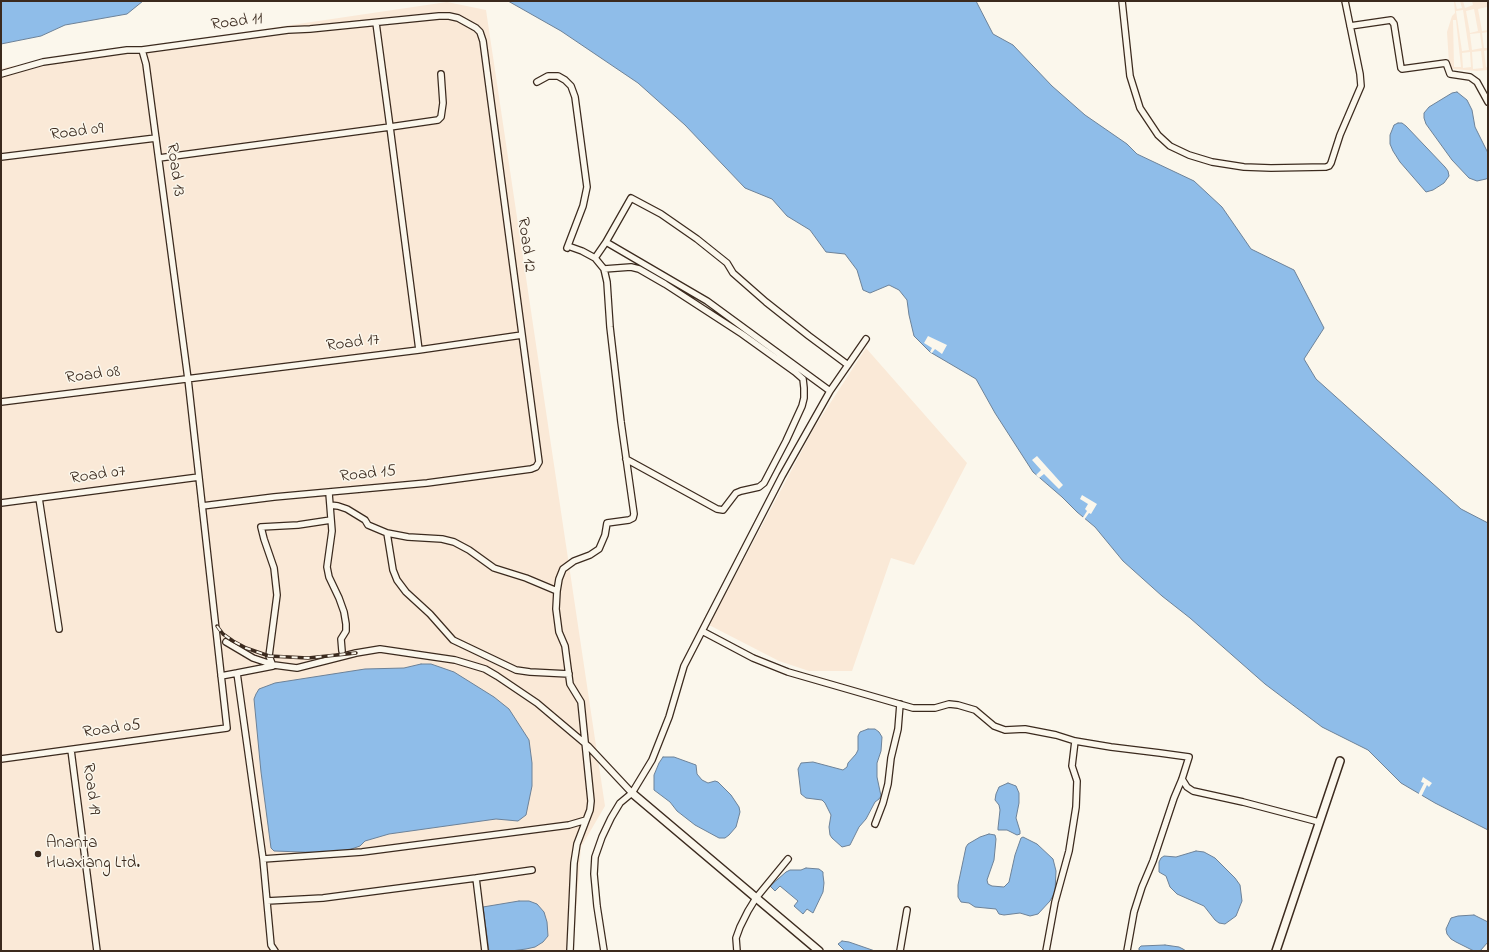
<!DOCTYPE html>
<style>
body{margin:0}
#map{position:relative;width:1489px;height:952px;overflow:hidden;background:#fbf7ec;font-family:"Indie Flower",sans-serif}
canvas{display:block}
.frame{position:absolute;inset:0;border:2px solid #3b2a1e;pointer-events:none}
</style>
<div id="map">
<canvas width="1489" height="952"></canvas>
<div class="frame"></div>
</div>
<script>
const g = document.querySelector('canvas').getContext('2d');
g.lineJoin = 'round';
function fillPath(path, color) { g.fillStyle = color; g.fill(path, 'evenodd'); }
const shape = rows => new Path2D(rows.map(r => 'M' + r).join(''));
function stroke(path, color, width, dash) { g.strokeStyle = color; g.lineWidth = width; g.lineCap = dash ? 'butt' : 'round'; g.setLineDash(dash || []); g.stroke(path); }
function write(font, color, halo, rows, align = 'center') {
  g.font = font + ' "Indie Flower",sans-serif'; g.lineWidth = 3; g.setLineDash([]); g.textBaseline = 'middle'; g.strokeStyle = halo; g.fillStyle = color; for (const [text, x, y, turn = 0] of rows) {
    g.save(); g.translate(x, y); g.rotate((+turn || 0) * Math.PI / 180); g.textAlign = isNaN(turn) ? turn : align; if (halo) g.strokeText(text, 0, 0); g.fillText(text, 0, 0); g.restore();
  }
}
fillPath(shape([
 [1454,1,1455,1,1457,9,1462,8,1460,1,1463,1,1465,8,1473,5,1472,1,1488,1,1488,15,1487,7,1478,9,1482,31,1488,30,1488,32,1482,33,1484,48,1488,48,1488,50,1484,51,1486,67,1488,68,1488,70,1477,71,1453,69,1449,63,1447,32,1452,16,1455,13],
 [1474,9,1478,31,1470,33,1466,11],
 [1463,10,1469,50,1462,51,1456,11],
 [1453,20,1456,20,1461,67,1454,67],
 [1480,33,1482,48,1472,50,1470,34],
 [1481,51,1483,68,1473,69,1472,52],
 [1470,52,1471,67,1463,68,1462,53],
 [447,2,486,10,605,806,581,847,573,951,1,951,1,69,7,67],
 [866,348,967,463,914,565,891,558,852,671,809,671,779,661,709,625,814,428]
]), '#fae9d7');
const water = shape([
 [1,1,143,1,127,14,65,25,41,36,1,44,1,1],
 [508,1,976,1,993,34,1013,45,1052,86,1085,115,1127,144,1137,154,1194,181,1222,207,1251,249,1294,270,1324,328,1304,359,1316,379,1461,509,1488,523,1488,830,1435,803,1401,783,1368,750,1322,727,1265,684,1190,618,1162,596,1123,561,1095,527,1077,512,1062,497,1033,472,995,413,976,379,930,352,914,336,909,315,907,300,899,290,889,285,870,293,863,290,857,270,845,254,826,252,810,230,787,216,772,199,745,188,685,125,638,83,561,31,508,1],
 [1457,92,1467,100,1472,110,1475,127,1488,153,1488,178,1486,179,1477,181,1469,178,1452,160,1426,124,1424,118,1424,113,1429,107,1452,93,1457,92],
 [1398,123,1402,123,1406,126,1445,167,1448,171,1449,176,1444,183,1433,190,1426,192,1400,162,1393,151,1390,144,1390,135,1394,125,1398,123],
 [421,664,431,664,454,672,494,697,509,709,529,740,532,763,532,786,526,815,518,821,496,819,389,834,365,841,360,846,343,852,329,853,274,851,271,848,261,772,254,699,256,694,259,689,275,683,365,669,404,668,421,664],
 [868,729,875,729,879,732,882,737,881,751,877,763,877,777,881,796,879,799,875,802,866,819,859,827,850,845,842,847,832,838,830,835,829,827,831,815,825,803,822,800,806,798,801,794,798,769,801,763,813,762,843,770,847,767,848,763,856,754,858,750,858,736,860,732,868,729],
 [663,757,674,757,696,765,697,774,702,780,708,783,715,781,718,782,731,795,739,807,740,812,736,827,729,835,725,838,719,838,695,825,677,811,670,802,654,790,654,775,659,763,663,757],
 [1008,783,1016,786,1019,793,1019,803,1016,818,1020,831,1020,834,1017,835,1007,830,998,830,998,828,1000,810,999,805,995,800,996,794,999,787,1008,783],
 [989,834,995,835,996,839,994,860,987,880,988,884,992,886,1004,887,1009,882,1015,855,1021,838,1023,837,1037,844,1053,859,1056,871,1055,892,1050,901,1038,914,1030,916,1020,913,1004,915,999,914,996,909,975,907,969,903,961,902,958,897,958,885,966,847,968,844,980,837,989,834],
 [1196,851,1204,852,1215,858,1235,878,1240,885,1242,901,1236,916,1225,924,1219,923,1215,920,1204,906,1177,894,1170,887,1166,876,1159,872,1159,862,1161,858,1164,856,1176,857,1196,851],
 [806,868,819,869,823,872,823,875,824,883,823,892,813,913,807,909,803,914,794,906,798,901,780,886,775,891,770,886,786,872,790,870,801,870,806,868],
 [519,901,529,901,537,904,544,912,547,922,548,936,543,942,535,947,526,949,511,951,489,951,483,907,519,901],
 [1474,915,1488,922,1488,942,1480,951,1474,951,1456,942,1451,939,1447,934,1446,929,1451,918,1458,916,1474,915],
 [842,941,849,942,875,951,845,951,838,944,842,941],
 [1165,945,1179,947,1183,949,1186,951,1142,951,1139,950,1139,948,1141,946,1165,945]
]);
fillPath(water, '#8fbde9');
stroke(water, '#6d8298', 1);
fillPath(shape([
 [928,336,947,345,942,354,935,349,932,353,930,352,932,348,924,343],
 [1037,456,1063,485,1059,489,1044,474,1039,478,1036,475,1041,470,1032,460],
 [1082,495,1097,504,1091,514,1089,513,1084,520,1082,519,1087,511,1085,509,1088,504,1080,499],
 [1423,777,1432,783,1429,787,1427,785,1421,797,1418,795,1424,783,1421,782]
]), '#fbf7ec');
const minor = shape([
 [1122,1,1130,76,1140,108,1158,135,1170,146,1189,155,1212,162,1244,167,1271,168,1326,167,1329,166,1331,163,1340,135,1361,86,1360,74,1345,1],
 [376,23,390,127,438,120,441,117,443,103,441,74],
 [1350,26,1391,20,1394,24,1401,68,1402,69,1446,63,1450,74,1470,77,1477,82,1488,102],
 [1,74,43,62,127,50,142,50,288,30,310,29,439,16,449,16,458,18,476,28,480,32,483,41,539,462,536,467,531,469,427,483,274,497,202,506],
 [537,82,548,76,558,76,565,80,571,86,575,97,587,187,583,206,567,248],
 [1,157,156,138],
 [159,158,390,127,419,350],
 [606,242,631,198,661,214,697,239,727,263,733,273,766,302,809,336,848,365],
 [568,246,582,251,595,258,604,269,607,282,610,327,621,422,634,514,633,518,629,520,607,523,605,535,599,549,590,555,574,561,563,569,559,579,557,591,556,609,559,632,565,646,570,684,581,702,591,801,590,810,577,844,574,863,570,951],
 [595,258,606,242,707,301,830,391],
 [604,269,631,267,639,269,665,284,742,334,795,372,803,379,804,388,804,398,802,406,786,441,764,483,759,487,741,491,736,493,723,510,717,509,626,459],
 [1,402,419,350,522,335],
 [329,493,332,531,327,567,329,577,339,598,344,612,346,624,346,631,341,639,342,651],
 [39,498,59,629],
 [1,503,199,477],
 [330,505,338,506,347,509,365,520,368,525,387,533,393,570,397,580,406,592,430,614,453,640,516,670,530,672,569,674],
 [387,533,408,537,442,539,454,542,469,550,494,568,526,578,557,591],
 [702,631,753,658,788,672,913,708,935,708,949,704,958,705,975,710,994,726,1005,730,1025,729,1056,735,1075,741,1111,747,1160,753,1189,757,1182,779,1174,798,1153,861,1142,887,1134,912,1127,951],
 [226,642,253,658,274,665,297,668,356,653,380,649,455,660,485,669,497,676,537,703,588,746,632,793],
 [237,673,273,666,269,656,277,595,274,568,264,539,261,527,298,525,331,520],
 [221,676,237,673,263,859,271,945,275,951],
 [71,750,97,951],
 [1,759,227,728,188,379,146,64,142,50],
 [1182,779,1187,787,1193,791,1243,802,1319,822],
 [875,824,883,803,888,784,891,758,898,729,900,704],
 [263,859,362,852,569,825,586,820],
 [476,878,532,870],
 [267,901,323,898,476,878,485,951],
 [604,951,597,906,594,874,595,857,602,837,611,818,620,803,632,793,652,760,669,717,684,666,782,476,830,391,866,339],
 [737,951,736,938,740,927,748,911,756,898,788,859],
 [900,951,907,910],
 [1046,951,1055,902,1069,851,1076,807,1077,781,1072,766,1075,741]
]);
const tertiary = shape([
 [632,793,819,951],
 [1276,951,1340,761]
]);
stroke(minor, '#3b2a1e', 8);
stroke(tertiary, '#3b2a1e', 10);
stroke(minor, '#fbf7ec', 5.5);
stroke(tertiary, '#fbf7ec', 7);
const rail = shape([
 [217,626,223,634,233,641,246,648,269,656,308,658,356,653]
]);
stroke(rail, '#3b2a1e', 3.5);
stroke(rail, '#fbf7ec', 2, [6]);
for (const [x, y, r, color] of [
 [38,854,4,"#3b2a1e"]
]) { const dot = new Path2D(); dot.arc(x, y, r, 0, 2 * Math.PI); g.fillStyle = color; g.fill(dot); stroke(dot, '#fbf7ec', 1.5); }
write('17px', '#3b2a1e', '#fbf7ec', [
 ["Road 11",237,23,-7],
 ["Road 09",77,133,-7],
 ["Road 13",174,170,82],
 ["Road 12",525,245,82],
 ["Road 17",353,344,-7],
 ["Road 08",93,376,-7],
 ["Road 15",368,475,-6],
 ["Road 07",98,476,-8],
 ["Road 05",112,730,-8],
 ["Road 19",90,789,83]
]);
write('17px', '#3b2a1e', '#fbf7ec', [
 ["Ananta",46,844],
 ["Huaxiang Ltd.",46,864]
], 'left');
</script>
